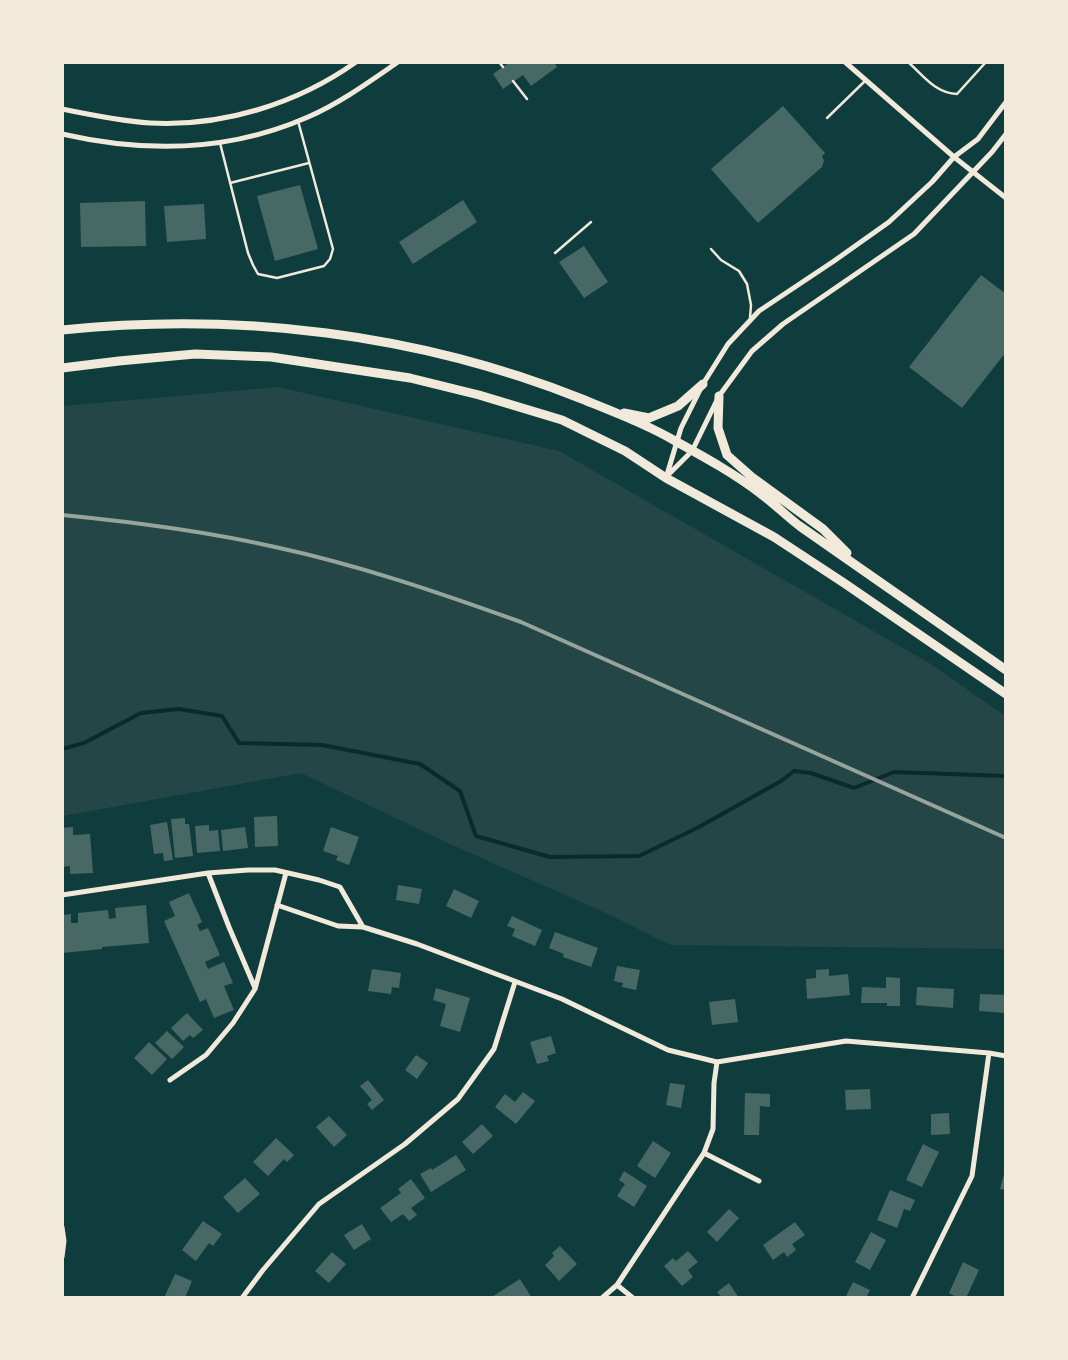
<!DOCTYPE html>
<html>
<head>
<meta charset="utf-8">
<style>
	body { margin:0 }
	#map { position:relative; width:1068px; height:1360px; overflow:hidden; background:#0f3d3e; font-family:"Space Grotesk",sans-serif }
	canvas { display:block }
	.frame { position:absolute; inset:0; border:64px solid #f1e9da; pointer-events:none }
</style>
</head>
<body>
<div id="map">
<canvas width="1068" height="1360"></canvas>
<div class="frame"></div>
</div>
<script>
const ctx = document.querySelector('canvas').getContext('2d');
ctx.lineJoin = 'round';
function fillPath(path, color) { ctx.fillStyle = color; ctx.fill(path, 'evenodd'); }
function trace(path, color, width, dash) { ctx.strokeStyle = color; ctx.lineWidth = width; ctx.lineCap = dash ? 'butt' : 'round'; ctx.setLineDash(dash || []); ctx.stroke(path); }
const green = new Path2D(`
	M278 387 559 451 931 664 1005 716V949L671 945 606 913 450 844 301 773 63 816V406Z`);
const stream = new Path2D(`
	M62 749 84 743 141 713 179 709 222 716 239 743 322 745 420 764 460 791 476 836 550 857 639 856 699 827 781 781 794 771 811 773 854 788 894 772 1006 776`);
const building = new Path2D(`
	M510 62H554L557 67 531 86 523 75 503 89 493 74Z
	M783 106 825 153 822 156 824 161 822 167 758 223 711 169Z
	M300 185 318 249 275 261 257 196Z
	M463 200 477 222 413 264 399 242Z
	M145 201 146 246 81 247 80 203Z
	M204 204 206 239 167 242 164 206Z
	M584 246 608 282 584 298 559 262Z
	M981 275 1006 294V352L962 408 909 367Z
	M277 816 278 846 255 847 254 817Z
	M185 818V824H189L193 856 175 858 171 819Z
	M167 822 173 860 164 861 163 853 154 854 150 825Z
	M209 825V831L218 830 220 851 197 853 195 826Z
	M73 827V835L90 834 93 873 70 874V866L62 867V828Z
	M245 827 248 848 223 851 221 830Z
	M331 827 359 837 349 865 336 860 338 856 323 851Z
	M398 885 422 889 419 904 396 900Z
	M454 889 479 901 471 918 446 906Z
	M189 893 202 922 197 925 200 931 208 928 220 955 205 962 208 969 224 962 233 983 224 986 234 1010 214 1018 206 999 200 1002 164 921 175 916 169 902Z
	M146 905 149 943 102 947V949L62 953V915L71 914V923H78V913L108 910 109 919 116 918 115 908Z
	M512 916 542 930 535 946 512 936 515 929 507 926Z
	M555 932 598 948 591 967 563 957 564 954 549 948Z
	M617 966 640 970 636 990 622 987 623 983 614 981Z
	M372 969 401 973 399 988 392 987 391 994 368 991Z
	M829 969V976L848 974 850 995 807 999 806 979 816 978V970Z
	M886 977 900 978V1006H887V1003H861L862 987 886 988Z
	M917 987 954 989 953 1008 916 1005Z
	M436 988 470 998 460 1032 440 1026 446 1004 433 1000Z
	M980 994 1006 995V1013L979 1011Z
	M735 999 738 1022 712 1025 709 1002Z
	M187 1013 203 1030 193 1038 190 1035 183 1041 171 1028Z
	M167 1031 184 1047 172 1059 155 1043Z
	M551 1036 556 1053 547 1056 549 1061 537 1064 530 1042Z
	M149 1042 167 1059 152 1075 134 1058Z
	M416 1055 428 1063 417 1079 405 1070Z
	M368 1080 384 1100 372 1110 367 1104 372 1100 360 1086Z
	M670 1083 685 1085 681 1108 666 1105Z
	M870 1089 871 1109 846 1110 845 1090Z
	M523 1092 535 1101 516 1124 495 1107 505 1094 515 1102Z
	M745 1093 770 1094V1107L760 1106 759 1135H744Z
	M949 1113 950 1134 931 1135V1114Z
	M329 1116 347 1135 334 1147 316 1127Z
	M482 1124 493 1136 473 1154 462 1142Z
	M276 1138 294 1155 287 1162 284 1159 268 1176 253 1162Z
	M653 1141 671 1153 655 1178 637 1166Z
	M923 1144 939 1152 922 1187 906 1180Z
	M456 1155 466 1170 431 1192 420 1174 431 1168 432 1170Z
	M1005 1170H1006V1190L1000 1189Z
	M624 1171 647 1186 634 1207 617 1196 625 1184 619 1180Z
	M245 1178 260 1194 238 1213 223 1197Z
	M411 1179 425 1198 411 1208 417 1215 409 1221 403 1214 391 1222 380 1208 401 1193 398 1189Z
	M890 1190 915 1200 910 1211 904 1209 897 1228 877 1220Z
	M729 1209 739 1218 717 1242 707 1232Z
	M203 1221 222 1234 213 1246 209 1243 196 1261 182 1250Z
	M795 1222 805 1235 792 1244 796 1250 787 1257 784 1252 773 1260 763 1245Z
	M362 1224 371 1239 354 1250 344 1235Z
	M871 1232 886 1240 870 1270 855 1262Z
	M560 1246 577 1264 559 1281 545 1265 554 1256 552 1253Z
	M688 1251 698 1262 688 1270 693 1277 682 1286 664 1266 673 1258 676 1261Z
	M332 1252 346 1264 329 1283 315 1271Z
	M963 1262 979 1270 966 1298H958L949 1293Z
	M175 1274 192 1281 185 1298H164Z
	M520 1279 532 1298H490Z
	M853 1282 870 1290 866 1298H845Z
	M729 1283 739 1298H722L717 1292Z`);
const service = new Path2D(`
	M499 62 503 67
	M908 62C924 76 935 93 957 94L986 62
	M513 81 527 99
	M827 118 865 81
	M220 143 248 253 253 265 258 274 277 278 324 266 330 259 333 249 298 121
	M230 183 309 163
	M711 249 721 260 739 271 747 284 751 305 750 318
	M555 253 591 222`);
const minor = new Path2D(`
	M845 62 954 157 1006 198
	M62 109C91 115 120 121 150 123 222 127 297 104 356 62
	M62 134C145 153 229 152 308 117 340 103 369 82 398 62
	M666 477 692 451 719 396 752 351 783 324 914 234 992 152 1006 134
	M666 478 681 428 703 384 728 344 759 311 834 261 889 222 932 182 954 157 978 139 1006 102
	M208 873 229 927 255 988
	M62 895 208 873 248 870H275L319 880 340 887 363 927
	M277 905 338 926 363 927 417 944 562 999 668 1050 717 1062 846 1041 989 1053 1006 1056
	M170 1080 206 1055 233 1023 255 989 286 873
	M704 1153 759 1181
	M62 1227 64 1241 62 1257
	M617 1285 633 1298
	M242 1298 263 1270 319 1204 405 1144 458 1099 494 1049 515 982
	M602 1298 617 1285 704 1153 713 1129 714 1083 717 1062
	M912 1298 972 1176 989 1053`);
const primary = new Path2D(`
	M62 330C239 312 417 333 582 399 614 412 648 425 677 442 706 458 735 474 761 494 775 504 787 517 801 527 869 575 938 622 1006 670
	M62 368 119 361 195 354 271 357 410 378 479 395 562 420 625 451 666 478 774 537 844 583 1006 694
	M719 396 718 428 727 455 753 478 823 529 847 553
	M624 413 649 418 678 406 703 384`);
const rail = new Path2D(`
	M62 515C134 522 205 531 275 547 359 565 440 593 521 622L1006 838`);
fillPath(green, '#244646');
trace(stream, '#0a2a2b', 4);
fillPath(building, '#486865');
trace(service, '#f1e9da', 2.5);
trace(minor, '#f1e9da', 5);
trace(primary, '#f1e9da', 9);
trace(rail, '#97a49c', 4);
</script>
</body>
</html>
